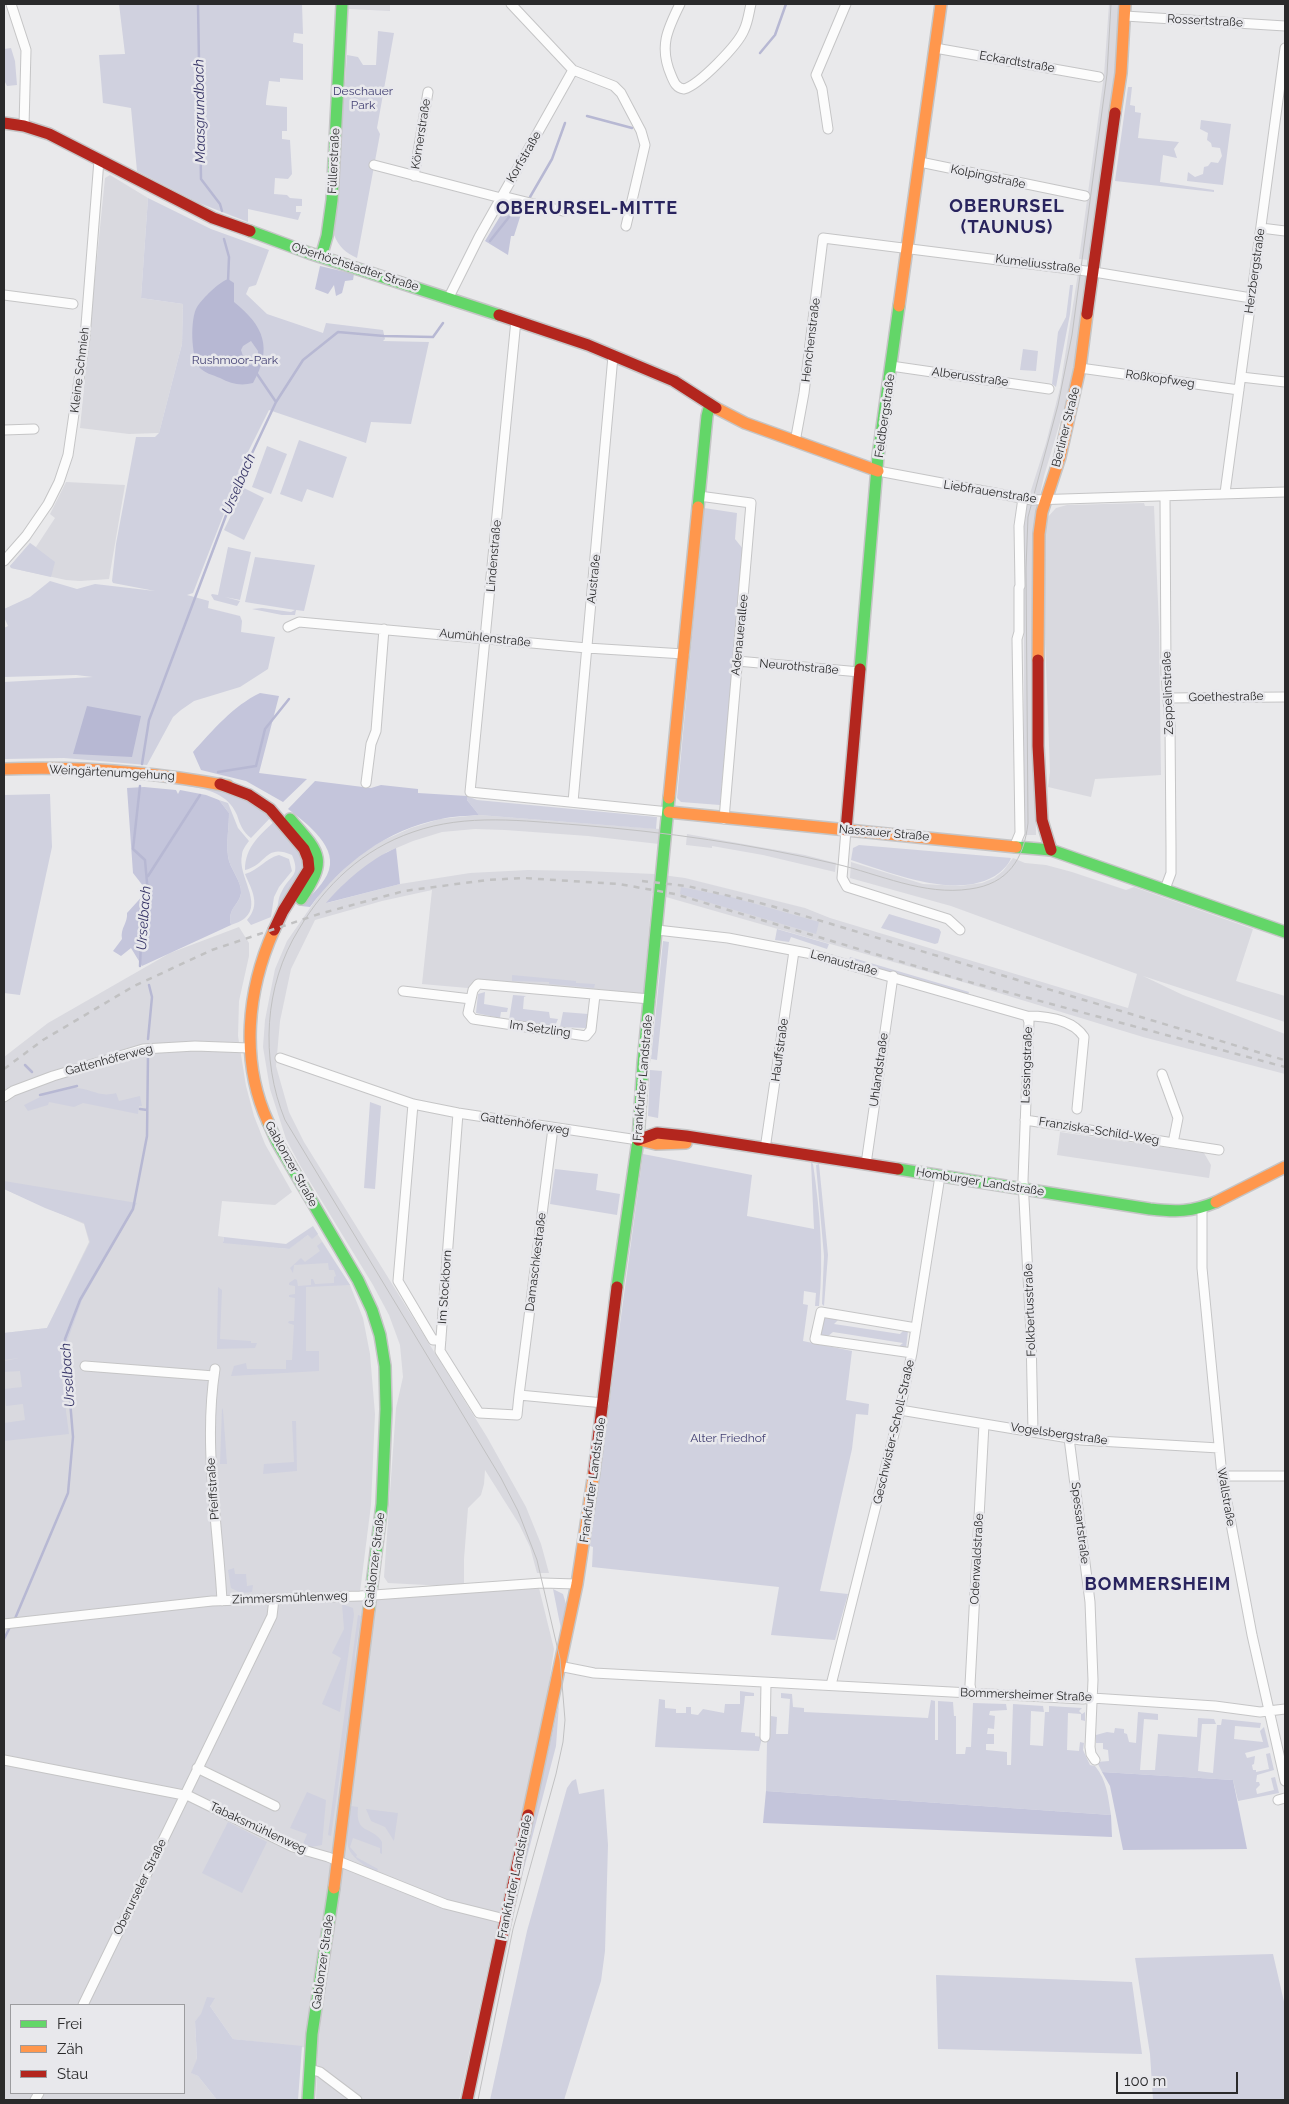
<!DOCTYPE html>
<html>
<head>
<meta charset="utf-8">
<style>
	body { margin:0 }
	#map { position:relative; width:1289px; height:2104px; overflow:hidden; background:#e9e9eb; font-family:Raleway,sans-serif }
	canvas { display:block }
	.frame { position:absolute; inset:0; border:5px solid #2a2a2b; pointer-events:none }
	.legend { position:absolute; left:10px; top:2004px; width:175px; height:90px; box-sizing:border-box; background:#e8e8ec; border:1px solid #9c9c9f; margin:0; padding:6px 9px; list-style:none; font-size:15px; color:#2a2a2b }
	.legend li { display:flex; align-items:center; gap:10px; height:25px }
	.legend b { width:25px; border:1px solid #9c9c9f }
	.scale { position:absolute; left:1116px; top:2072px; width:122px; height:22px; box-sizing:border-box; border:2px solid #2a2a2b; border-top:0; padding-left:6px; font-size:15px; line-height:18px; white-space:nowrap; color:#2a2a2b; -webkit-text-stroke:4px #e8e8ec; paint-order:stroke }
</style>
</head>
<body>
<div id="map">
<canvas width="1289" height="2104"></canvas>
<div class="frame"></div>
<ul class="legend">
<li><b style="height:6px;background:#63d668"></b>Frei</li>
<li><b style="height:6px;background:#ff974d"></b>Zäh</li>
<li><b style="height:6px;background:#b3261e"></b>Stau</li>
</ul>
<div class="scale">100 m</div>
</div>
<script>
const ctx = document.querySelector('canvas').getContext('2d');
ctx.lineJoin = 'round';
function fillPath(path, color) { ctx.fillStyle = color; ctx.fill(path, 'evenodd'); }
function trace(path, color, width, dash) { ctx.strokeStyle = color; ctx.lineWidth = width; ctx.lineCap = dash ? 'butt' : 'round'; ctx.setLineDash(dash || []); ctx.stroke(path); }
function write(font, color, halo, rows, align = 'center') {
  ctx.font = font + ' Raleway,sans-serif'; ctx.lineWidth = 5; ctx.setLineDash([]); ctx.textBaseline = 'middle'; ctx.strokeStyle = halo; ctx.fillStyle = color; for (const [text, x, y, turn = 0] of rows) {
    ctx.save(); ctx.translate(x, y); ctx.rotate((+turn || 0) * Math.PI / 180); ctx.textAlign = isNaN(turn) ? turn : align; if (halo) ctx.strokeText(text, 0, 0); ctx.fillText(text, 0, 0); ctx.restore();
  }
}
const built = new Path2D(`
	M349 4H390V11L349 9Z
	M1109 4H1119L1118 33 1114 75 1089 260 1079 259 1104 75Z
	M110 175 148 198 141 298 183 304 182 344 159 433 129 434 80 428 105 178Z
	M1078 273 1087 276 1086 286 1073 370 1061 419 1044 476 1036 512 1033 567 1036 835H1024V519L1026 506 1046 443 1060 388Z
	M66 482 125 485 109 579 80 581 66 580 11 568 10 566 30 543 36 547 55 518 50 514Z
	M1144 503 1145 506H1154L1159 627 1161 775 1095 779 1091 797 1048 787 1050 772 1045 638 1043 633 1046 519 1056 508 1067 505Z
	M479 815 661 829 659 844 588 836 505 830 475 829 442 832 413 841 387 852 348 881 327 903 400 884 470 873 528 870 584 871 655 874 685 878 805 908 830 918 1128 1008 1137 974 951 906 850 878 851 862 923 884 960 886 982 883 994 878 1003 871 1013 858 1025 863 1046 865 1072 872 1126 890 1134 887 1253 929 1236 981 1285 996V1022L1143 976 1183 995 1285 1034V1074L1143 1037 953 979 652 893 643 1000 478 985 468 988 422 984 432 890 382 901 315 920 291 969 280 1021 276 1066 289 1112 304 1142 487 1437 526 1507 541 1544 549 1573H537L530 1547 519 1524 485 1470 484 1484 481 1495 468 1508 464 1559V1587L388 1583 384 1577 396 1408 403 1377 400 1345 389 1315 373 1285 301 1167 286 1139 270 1089 263 1047 265 1020 275 969 287 941 324 888 360 854 382 841 411 828 440 819Z
	M687 834 805 855 836 863 835 872 763 855 712 846V848L686 845Z
	M239 927 249 943V956L239 1001 238 1036 246 1086 254 1116 265 1144 292 1192 275 1205 222 1201 218 1236 224 1237 223 1242 288 1249 315 1230 350 1285 363 1318 370 1354 375 1414 371 1505 359 1600 539 1588 554 1649 547 1698 459 2100H316L318 2049 233 2039 210 2006 195 2021 197 2060 192 2073 198 2076 217 2100H4V1333L47 1328 89 1242 84 1224 4 1189V1057L48 1023 170 953ZM11 2005H184V2093H11Z
	M1060 1132 1204 1153 1211 1165 1209 1178 1057 1155Z`);
const green = new Path2D(`
	M119 4H302L303 34 294 33 293 42 303 44V80L280 78V82L269 81 266 102V105L287 107V131H282V139L290 140 292 174 288 179 275 178 274 194 287 195 290 198 302 199V206H296V212H301L298 220 248 209V222L199 203 137 171 131 108 103 103 99 55 125 54Z
	M378 31 394 33 377 128 380 134 357 258C346 253 339 247 334 235L347 55 358 57 363 65H376Z
	M11 48 15 61 17 85 7 86 4 80V49Z
	M1128 87H1132L1130 105 1135 106V112L1141 113 1138 138 1179 142 1174 149 1177 158 1163 155 1160 182 1214 190V192L1115 181Z
	M1201 120 1231 124 1223 185 1187 181 1188 172 1195 177 1203 174 1204 167 1208 166 1211 162 1218 163 1222 156 1220 148 1212 147 1211 143 1207 140 1208 133 1200 129Z
	M148 198 211 229 269 250 256 285 249 287 246 294 267 314 323 333 326 323 383 330 385 339 383 341 429 342 411 424 371 422 366 443 269 410 248 452 193 593 187 595 209 601 208 608 240 616 242 621 241 632 275 637 268 669 240 687 194 701 181 710 173 717 147 765 64 758 4 759V682L93 677 76 675 4 677V628L8 626 4 617V609L30 597 50 581 77 589 95 584 155 591 113 583 112 581 116 544 136 437H155L159 433 182 344 183 304 141 298Z
	M1070 285H1073L1070 314 1056 387 1052 384 1058 332 1066 317Z
	M1023 349 1038 351 1036 371 1020 370Z
	M299 440 347 457 333 498 307 489 302 502 280 494Z
	M267 446 287 454 271 494 252 487Z
	M244 488 264 498 244 540 224 530Z
	M704 508 737 513 735 539 743 549 720 805 681 802 677 798Z
	M30 543 55 562 51 577 11 568 10 566Z
	M228 547 251 552 240 600 225 597 240 601 237 606 214 600 211 595 212 594 218 595Z
	M255 557 315 565 304 611 296 610 295 615H282L252 609 262 608 291 612 295 610 245 602Z
	M188 780 232 791 273 815 251 838C243 832 240 825 237 815 228 794 208 789 187 786Z
	M50 794 52 847 20 995 4 993V795Z
	M467 796 477 800 657 817 656 829 479 815 467 800Z
	M219 800 228 803 238 828 249 841C246 845 242 850 242 855 237 875 263 903 245 918 242 921 236 923 231 925 227 908 239 906 241 893 242 881 229 868 228 856 226 843 229 827 229 813Z
	M277 819C286 832 311 860 303 877 297 889 285 901 277 911 278 904 278 898 282 891 290 875 301 876 292 855 265 843 267 865 245 870 245 846 261 834 277 819Z
	M859 845 1011 858C1009 864 1004 869 999 873 960 902 892 873 851 860L853 848Z
	M279 855 289 859 292 871 279 887 274 897 271 917 251 925 247 920C261 904 252 891 245 874 259 870 266 858 279 855Z
	M681 887 731 897 819 922 816 934 680 894Z
	M889 914 939 929 941 932 938 943 935 944 881 928Z
	M777 929 829 944 827 949 791 937 789 942 775 940Z
	M663 941 669 942 657 1060 651 1059Z
	M850 957 969 992 968 995 849 961Z
	M512 975 576 981V983L595 984 594 988 549 984V982L512 981Z
	M485 992 484 1004 508 1008 507 1012H501L500 1018 476 1013 478 994Z
	M513 995 526 996 524 997 523 1009 549 1012 550 1018 558 1019 555 1026 509 1020Z
	M563 1012 588 1014 586 1028 560 1027Z
	M650 1070 662 1071 658 1118 648 1116Z
	M74 1088C92 1088 98 1098 116 1093L119 1101 140 1096 142 1106H139L138 1114 83 1103 74 1107 49 1102 48 1105 28 1111 24 1105 44 1095Z
	M370 1102 381 1106 375 1189 364 1188Z
	M643 1154 752 1175 747 1216 814 1229 811 1162 813 1164C820 1210 824 1259 819 1306H815L816 1293 804 1291 803 1304 808 1305 803 1341 852 1351 846 1400 869 1404 868 1415 856 1414 852 1449 820 1591 848 1594 835 1640 771 1635 779 1587 592 1567 593 1547 590 1546Z
	M819 1164 828 1255 824 1306 822 1304 824 1256 816 1165Z
	M555 1169 598 1174 596 1190 620 1194 617 1215 550 1204Z
	M4 1181 137 1203 82 1300 68 1339 70 1371 61 1373 69 1434 4 1441V1423L25 1420 23 1404 6 1406 4 1389 22 1387 20 1371 4 1372V1361L19 1358 4 1360V1333L47 1328 90 1242 84 1223 45 1208 4 1189Z
	M313 1226 318 1234 312 1239 308 1235 289 1249 223 1243 224 1237 286 1244Z
	M322 1242 350 1285 306 1287V1351H319V1371L231 1376 234 1366 246 1363 247 1369H286V1360H292L294 1325 288 1323 289 1321H294L295 1298 289 1297V1295L295 1294V1286L289 1285V1283L295 1279 297 1280 298 1286 311 1285V1279H313L315 1284 334 1283V1277L336 1276 334 1270H329L328 1263 294 1265 293 1273 290 1268 301 1258 305 1262 320 1251 317 1246Z
	M218 1287 222 1290 220 1339 251 1341V1343H257L255 1348 217 1349Z
	M824 1317 839 1319 834 1324 900 1334 904 1330 908 1331 906 1348 898 1347 903 1343 833 1332 827 1337H822L819 1332Z
	M222 1408 223 1410 227 1464H220Z
	M292 1421H296L297 1471 263 1474 264 1464 294 1462Z
	M234 1568 235 1574H246L247 1586 253 1585 252 1592 241 1593 231 1588 228 1570Z
	M553 1589 563 1594 566 1604 561 1629Z
	M342 1604 353 1608 354 1615 340 1712 322 1704 341 1658 332 1653 344 1629Z
	M358 1615 361 1616 355 1654V1670L331 1836 328 1835Z
	M740 1691 754 1693V1696H745L741 1732 755 1733V1736L762 1737 759 1751 655 1747 659 1699 665 1700V1708L676 1709V1713H686V1707H691V1714L698 1715 703 1709 724 1713 725 1704H740Z
	M781 1693 792 1694 793 1707 804 1708V1712L928 1718 931 1700 935 1701V1740H938V1701L953 1702 954 1716H956V1754H965L966 1747H971L973 1703 1006 1704 1007 1710 990 1711 989 1715 995 1716 994 1729 988 1728 987 1734H994V1744H986V1750L1007 1752V1765H1011L1013 1704 1043 1706 1044 1712 1031 1711 1030 1745 1043 1746 1045 1712H1049V1706L1082 1708 1079 1711 1082 1714 1085 1712V1721L1081 1720V1714L1068 1713 1067 1750 1079 1751 1080 1742 1084 1743 1083 1750 1090 1765 1095 1766C1107 1780 1108 1797 1111 1815L766 1791 767 1743 771 1716 777 1717 776 1734H788L790 1699 781 1698Z
	M559 1704 556 1746 515 1903 514 1902Z
	M1138 1712 1158 1714V1720L1144 1719 1140 1770H1155L1158 1734 1197 1737 1198 1718 1214 1719 1216 1724H1202L1198 1771 1213 1773 1217 1725H1221L1222 1719 1261 1723 1260 1728 1235 1726 1234 1739 1263 1742 1260 1731 1264 1727 1269 1747 1245 1753 1247 1758 1255 1756 1254 1764 1252 1765 1253 1770H1256V1772L1269 1769 1266 1754 1270 1753 1274 1770 1257 1775 1256 1782H1259L1260 1785 1256 1789 1257 1794 1274 1790 1271 1778 1275 1777 1279 1793 1238 1801 1233 1780 1102 1772 1097 1762 1109 1761 1108 1750 1103 1749V1743H1096V1735L1107 1732 1114 1733 1115 1728 1124 1729V1733L1127 1734 1129 1742 1136 1743Z
	M576 1779 579 1794 604 1789 608 1845 605 1951 601 1981 564 2100H490L527 1931 567 1788 572 1781Z
	M307 1792 326 1800 322 1845 311 1847 303 1844 307 1834 290 1828Z
	M351 1806 358 1807C355 1836 372 1825 382 1842V1854L380 1853V1848L353 1838 350 1847 357 1855 356 1857 378 1869 376 1873C339 1849 347 1848 351 1806Z
	M366 1809 398 1813 394 1841 385 1827 371 1821Z
	M228 1822 267 1842 242 1893 202 1873Z
	M1273 1954 1285 2006V2100H1153L1150 2054 1135 1958Z
	M936 1975 1132 1982 1142 2054 938 2049Z
	M207 1997 215 1998 210 2006 233 2039 302 2046 298 2100H217L198 2076 191 2073 197 2059 195 2021 201 2014Z`);
const forest = new Path2D(`
	M511 204H522L519 213 521 214 514 236H511L508 255 485 241 504 210Z
	M320 266 354 274 353 280 345 281 342 293 336 296 334 285 328 294 315 289Z
	M260 693 279 696 259 773 307 779 283 802 246 781 201 770 193 752C213 730 233 706 260 693Z
	M315 781 371 788 381 785 418 789V793L467 796V800L479 815C467 816 453 816 441 819 387 829 342 864 310 907L301 906C310 896 321 887 327 875 341 848 306 823 288 809Z
	M144 787 176 790 178 794 180 790 206 795 219 800 229 813C229 827 226 843 228 856 229 868 242 881 241 893 239 906 227 908 231 925L142 966 131 948 121 956 113 951 122 939C120 928 128 923 127 913L147 891 133 873 127 788Z
	M396 848 400 884 326 903C344 882 370 859 396 848Z
	M1102 1772 1233 1780 1247 1849 1123 1850 1110 1786Z
	M766 1791 1111 1815 1112 1837 763 1823Z`);
const water = new Path2D(`
	M228 279 234 283V302C264 326 273 348 253 383 241 386 231 384 220 378 213 375 204 373 199 367 191 356 190 319 197 307 203 298 219 282 228 279ZM251 341 258 351V362L250 365 245 362 241 350 243 346Z
	M87 706 141 716 132 757 73 754Z`);
const stream = new Path2D(`
	M198 4 201 179 220 204 222 211
	M760 53 775 35 786 4
	M587 116 632 128
	M530 197 552 159 565 123
	M224 239 229 257 228 282
	M490 241 509 217
	M257 374 276 402
	M142 764 149 720 239 481 276 402 303 360 338 332 384 336 433 337 443 323
	M218 772 256 766 265 729 289 699
	M140 786 133 849 145 860 148 894 141 942 140 966
	M148 876 200 795
	M148 1039 152 997 149 985
	M25 1065 32 1072
	M40 1095 77 1086
	M140 1109 147 1110
	M14 1621 68 1493 73 1437 65 1339 80 1300 133 1209 147 1136 148 1055
	M4 1639 11 1625`);
const street = new Path2D(`
	M11 4 26 50 24 126
	M511 4 573 70 614 86 621 93 641 131 645 145 626 226
	M680 4C667 30 659 47 671 75 674 82 676 88 684 89 699 85 738 45 744 30 748 22 749 12 751 4
	M1125 16 1285 26
	M935 48 1099 77
	M828 129 822 89 816 75 846 4
	M920 162 1085 196
	M374 165 501 198 506 197 563 211
	M414 176 428 92
	M1261 228 1285 231
	M4 295 73 304
	M449 297 479 237 573 70
	M516 320 470 792 669 812
	M891 366 1049 389
	M1080 368 1239 390
	M1241 377 1285 382
	M4 430 34 429
	M795 442 804 393 823 238 1094 272 1251 298
	M878 471 1032 500 1285 492
	M1225 493 1285 48
	M699 496 751 503 724 819
	M4 561 26 536 48 504 59 482 68 455 85 338 99 160
	M288 627 299 622 587 648 684 654
	M737 661 860 672
	M1168 698 1285 697
	M366 783 371 744 376 731 384 629
	M573 802 613 356
	M846 830 842 878 847 887 948 919 960 930
	M1015 845 1020 833 1017 639 1019 632V588L1020 586 1019 526 1023 498
	M1165 889 1171 873V848L1170 725 1166 673 1165 496
	M657 930 728 938 807 953 1027 1016C1047 1016 1073 1020 1084 1037L1077 1109
	M403 991 471 999
	M595 995 591 1030 586 1036 473 1019 468 1013 473 990 478 984 650 999
	M1027 1016 1029 1022 1023 1180 1031 1334 1033 1431
	M280 1058 413 1104 458 1113 638 1140
	M1162 1074 1178 1118 1173 1143
	M4 1097 13 1091 53 1076 143 1049 195 1046 249 1048
	M413 1104 398 1281 433 1340H441
	M458 1113 440 1351 479 1413 517 1415 519 1395 604 1403
	M1025 1120 1219 1150
	M765 1149 794 951
	M866 1164 893 976
	M1202 1208V1268L1222 1476 1252 1635 1285 1781
	M912 1353 815 1339 821 1312 916 1328
	M85 1366 214 1376
	M215 1369C203 1446 218 1524 222 1601
	M519 1395 553 1128
	M900 1410 1081 1440 1219 1448
	M1069 1438 1090 1602 1093 1680 1090 1747 1091 1754 1095 1760
	M1222 1476H1285
	M4 1624 212 1601 360 1596 542 1583 577 1584
	M559 1666 594 1673 1083 1699 1092 1698 1215 1706 1260 1712 1285 1709
	M831 1685 900 1410 912 1353 940 1176
	M972 1694 970 1685 984 1424
	M765 1737 766 1683
	M4 1760 189 1796 293 1847 328 1857 445 1904 505 1919
	M197 1768 275 1806
	M1278 1800 1285 1798
	M83 2005 272 1616 274 1599
	M310 2069 320 2072 357 2100
	M35 2100 39 2093`);
const fast = new Path2D(`
	M250 231 309 253 499 315
	M321 257 327 236 332 200 342 4
	M698 507 707 416 710 404
	M860 669 878 456 899 306
	M290 819C320 853 328 859 301 899
	M1016 847 1051 850 1285 932
	M268 1122 277 1142 358 1280 372 1310 380 1335 385 1366 386 1409 382 1504 369 1609
	M898 1169 1150 1209C1176 1212 1192 1212 1216 1202
	M617 1287 638 1140 643 1063 669 798
	M308 2100 312 2034 334 1888`);
const slow = new Path2D(`
	M1115 113 1121 73 1125 4
	M899 306 941 4
	M716 408 745 423 878 471
	M1038 660 1039 534 1042 512 1060 457 1080 368 1087 314
	M4 769C80 766 154 772 228 786
	M669 798 698 507
	M669 812 1016 847
	M268 1122C240 1061 247 990 274 930
	M639 1140 656 1144 686 1143
	M1216 1202 1285 1167
	M528 1815 577 1584 594 1472
	M334 1888 369 1609`);
const jam = new Path2D(`
	M4 123 24 126 49 134 213 218 250 231
	M1087 314 1115 113
	M499 315 588 345 674 381 716 408
	M1038 660V746L1042 820 1051 850
	M220 784 249 795 270 809 304 849 308 859 309 869 283 911 274 930
	M846 830 860 669
	M638 1140 657 1133 686 1136 898 1169
	M594 1472 617 1287
	M467 2100 528 1815`);
const tram = new Path2D(`
	M478 2100 513 1929 556 1774 563 1742 565 1720 560 1659 537 1560 518 1511 501 1478 285 1120C260 1059 264 985 299 929 325 885 363 849 413 832 467 813 523 821 579 825 666 832 751 844 836 864 879 874 924 896 970 889 1008 884 1024 859 1028 823L1026 568 1028 517 1058 405 1072 335 1107 74 1111 4`);
const rail = new Path2D(`
	M642 881 687 886 768 905 1284 1060
	M4 1069 43 1040 134 986 212 950 319 914 404 891 487 880 524 878 619 884 675 894 962 980 1285 1067`);
const streetNames = [
	["Rossertstraße",1205,21,3],
	["Eckardtstraße",1017,62,10],
	["Körnerstraße",421,134,-81],
	["Korfstraße",524,157,-60],
	["Füllerstraße",334,161,-87],
	["Kolpingstraße",988,177,12],
	["Kumeliusstraße",1038,264,7],
	["Oberhöchstadter Straße",355,267,18],
	["Herzbergstraße",1255,271,-82],
	["Henchenstraße",811,340,-83],
	["Kleine Schmieh",80,370,-83],
	["Alberusstraße",970,377,8],
	["Roßkopfweg",1160,379,8],
	["Feldbergstraße",885,416,-82],
	["Berliner Straße",1066,427,-76],
	["Liebfrauenstraße",990,492,9],
	["Lindenstraße",494,556,-85],
	["Austraße",594,579,-84],
	["Adenauerallee",740,635,-84],
	["Aumühlenstraße",485,638,6],
	["Neurothstraße",799,667,5],
	["Zeppelinstraße",1168,693,-92],
	["Goethestraße",1226,697,-1],
	["Weingärtenumgehung",112,773,3],
	["Nassauer Straße",884,833,5],
	["Lenaustraße",844,963,15],
	["Im Setzling",540,1029,8],
	["Hauffstraße",780,1050,-82],
	["Gattenhöferweg",109,1060,-15],
	["Lessingstraße",1027,1065,-88],
	["Uhlandstraße",879,1070,-82],
	["Frankfurter Landstraße",643,1078,-85],
	["Gattenhöferweg",525,1124,9],
	["Franziska-Schild-Weg",1099,1131,9],
	["Gablonzer Straße",291,1164,61],
	["Homburger Landstraße",980,1182,9],
	["Damaschkestraße",536,1262,-83],
	["Im Stockborn",445,1287,-86],
	["Folkbertusstraße",1030,1310,-92],
	["Geschwister-Scholl-Straße",894,1432,-77],
	["Vogelsbergstraße",1059,1434,8],
	["Frankfurter Landstraße",593,1480,-82],
	["Pfeiffstraße",213,1489,-94],
	["Wallstraße",1226,1497,80],
	["Spessartstraße",1080,1523,83],
	["Odenwaldstraße",977,1559,-87],
	["Gablonzer Straße",375,1560,-83],
	["Zimmersmühlenweg",290,1598,-2],
	["Bommersheimer Straße",1026,1695,2],
	["Tabaksmühlenweg",258,1828,25],
	["Frankfurter Landstraße",515,1877,-78],
	["Oberurseler Straße",140,1887,-64],
	["Gablonzer Straße",323,1962,-82]
];
const parkNames = [
	["Deschauer",363,91],
	["Park",363,105],
	["Rushmoor-Park",235,360],
	["Alter Friedhof",728,1438]
];
const waterNames = [
	["Maasgrundbach",200,111,-91],
	["Urselbach",239,484,-67],
	["Urselbach",144,918,-86],
	["Urselbach",68,1375,-94]
];
const districtNames = [
	["OBERURSEL",1007,207],
	["(TAUNUS)",1007,228],
	["OBERURSEL-MITTE",587,209],
	["BOMMERSHEIM",1158,1585]
];
fillPath(built, '#d9d9df');
fillPath(green, '#d0d1df');
fillPath(forest, '#c4c5db');
fillPath(water, '#b7b8d3');
trace(stream, '#b7b8d3', 2.5);
trace(street, '#c5c5c6', 11);
trace(fast, '#c5c5c6', 14);
trace(slow, '#c5c5c6', 14);
trace(jam, '#c5c5c6', 14);
trace(street, '#fcfcfc', 9);
trace(fast, '#63d668', 11);
trace(slow, '#ff974d', 11);
trace(jam, '#b3261e', 11);
trace(tram, '#c1c1c2', 1);
trace(rail, '#c1c1c2', 2.5, [6, 6]);
write('12px', '#2a2a2b', '#e8e8ec', streetNames);
write('12px', '#413f72', '#e8e8ec', parkNames);
write('italic 14px', '#373567', '#e8e8ec', waterNames);
ctx.letterSpacing = '1px';
write('bold 18px', '#29245e', '#e8e8ec', districtNames);
ctx.letterSpacing = '0px';
</script>
</body>
</html>
